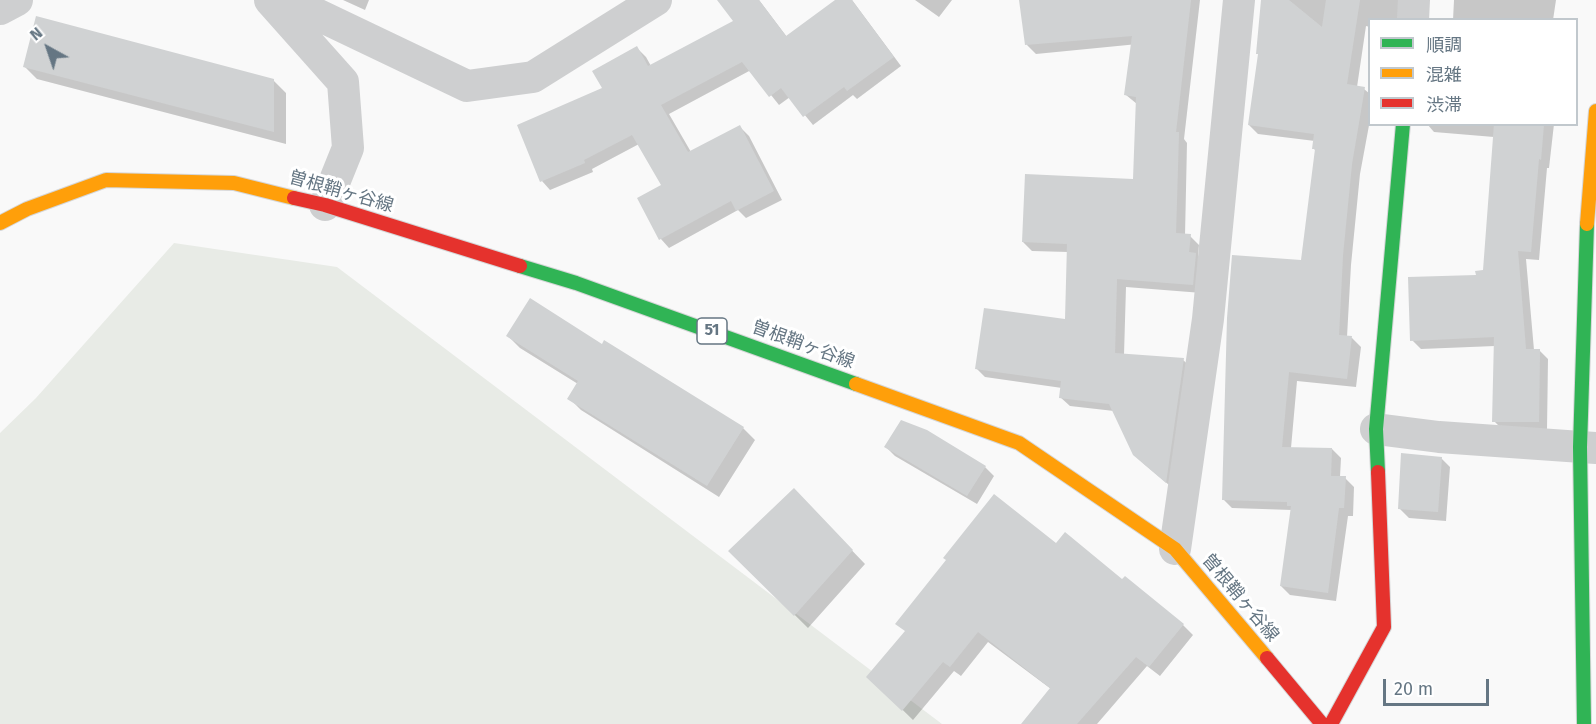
<!DOCTYPE html>
<html>
<head>
<meta charset="utf-8">
<style>
	body { margin:0 }
	#map { position:relative; width:1596px; height:724px; overflow:hidden; background:#f9f9f9; font-family:"Fira Sans","Noto Sans JP",sans-serif }
	canvas { display:block }
	.legend { position:absolute; left:1368px; top:18px; width:210px; height:108px; box-sizing:border-box; background:#fff; border:2px solid #c1c8cd; margin:0; padding:8px 10px; list-style:none; font-size:18px; color:#657683 }
	.legend li { display:flex; align-items:center; gap:12px; height:30px }
	.legend b { width:30px; border:2px solid #c1c8cd }
	.north { position:absolute; left:18px; top:18px; width:60px; height:60px; -webkit-text-stroke:4px #fff; paint-order:stroke; rotate:320deg; font-size:16px; font-weight:700; line-height:24px; text-align:center; color:#657683 }
	.north::after { content:''; display:block; margin:auto; width:21px; height:27px; background:#657683; clip-path:polygon(50% 0,100% 100%,50% 72%,0 100%) }
	.scale { position:absolute; left:1383px; top:679px; width:106px; height:27px; box-sizing:border-box; border:3px solid #657683; border-top:0; padding-left:8px; font-size:18px; line-height:21px; white-space:nowrap; color:#657683; -webkit-text-stroke:4px #fff; paint-order:stroke }
</style>
</head>
<body>
<div id="map">
<canvas width="1596" height="724"></canvas>
<ul class="legend">
<li><b style="height:8px;background:#30b455"></b>順調</li>
<li><b style="height:8px;background:#ff9f0a"></b>混雑</li>
<li><b style="height:8px;background:#e5322d"></b>渋滞</li>
</ul>
<div class="north">N</div>
<div class="scale">20 m</div>
</div>
<script>
const ctx = document.querySelector('canvas').getContext('2d');
ctx.lineJoin = 'round';
function fillPath(path, color) { ctx.fillStyle = color; ctx.fill(path, 'evenodd'); }
function trace(path, color, width, dash) { ctx.strokeStyle = color; ctx.lineWidth = width; ctx.lineCap = dash ? 'butt' : 'round'; ctx.setLineDash(dash || []); ctx.stroke(path); }
function write(font, color, halo, rows, align = 'center') {
  ctx.font = font + ' "Fira Sans","Noto Sans JP",sans-serif'; ctx.lineWidth = 6; ctx.setLineDash([]); ctx.textBaseline = 'middle'; ctx.strokeStyle = halo; ctx.fillStyle = color; for (const [text, x, y, turn = 0] of rows) {
    ctx.save(); ctx.translate(x, y); ctx.rotate((+turn || 0) * Math.PI / 180); ctx.textAlign = isNaN(turn) ? turn : align; if (halo) ctx.strokeText(text, 0, 0); ctx.fillText(text, 0, 0); ctx.restore();
  }
}
const green = new Path2D(`
	M174 243 337 267 942 724H0V433L36 398Z`);
const shadow = new Path2D(`
	M343 0H369L365 10Z
	M732 0H759L787 37 837 0H852L901 66 857 99 853 95 813 125 790 97 779 105 751 70 669 114 691 152 740 127 749 136 782 200 746 218 738 210 669 248 661 239 663 186 639 144 592 169 593 172 550 190 542 181 604 89 637 48 646 57 651 66 735 21Z
	M915 0H952L939 17Z
	M1021 0H1200L1184 139 1187 143 1185 236H1190L1199 245 1198 256 1205 263 1202 293 1126 287 1124 355 1183 360 1193 369 1175 490 1144 464 1114 411 1070 406 1060 397 1062 388 985 377 976 368 1066 321 1068 252 1032 251 1023 242 1135 181 1137 104 1126 95 1138 44 1036 54 1027 45Z
	M1262 0H1407L1404 20H1370V27L1366 26 1357 87 1364 89 1370 94V120L1360 174 1351 265 1347 337 1352 338 1361 347 1356 387 1297 381 1291 448 1332 449 1341 458 1340 477 1345 478 1354 487 1353 516H1348L1336 601 1290 595 1281 586 1292 510 1232 508 1223 499 1303 262 1317 152 1313 148 1315 141 1258 134 1249 125 1259 55Z
	M1454 0H1556L1553 20H1453Z
	M24 66 273 80 286 93V144L37 79Z
	M1427 124H1554L1549 168H1547L1539 260 1526 259 1534 350H1539L1548 359 1547 430H1503L1494 421 1495 346 1421 349 1412 340 1484 271 1494 137 1434 132Z
	M508 336 602 346 743 428 755 440 719 497 581 410 569 398 578 384 520 348Z
	M886 447 985 467 994 476 977 504 895 456Z
	M1441 458 1450 467 1446 521 1409 518 1400 509Z
	M794 490 865 564 808 628 730 551Z
	M1056 545 1122 581 1183 625 1193 635 1160 676 1147 666 1097 724H1029L1051 689 988 642 961 676 954 671 913 720 868 676Z`);
const building = new Path2D(`
	M717 0H759L786 36 835 0H852L894 57 847 91 844 87 803 117 781 88 769 97 742 62 661 105 688 152 740 125 774 191 736 211 731 201 659 240 637 198 661 185 632 135 584 160 585 163 540 182 517 125 602 88 592 71 637 46 648 66 733 21Z
	M1019 0H1191L1176 132H1179L1176 233 1191 234 1189 252 1196 253 1193 285 1117 279 1115 353 1184 358 1166 483 1133 455 1109 404 1059 398 1061 381 975 369 984 308 1065 319 1067 244 1022 242 1025 174 1133 179 1136 97 1124 95 1132 36 1025 45Z
	M1261 0H1289L1322 27 1326 0H1360L1347 84 1365 87 1352 164 1343 255 1339 335 1352 336 1347 379 1289 372 1282 447 1332 448 1331 476H1346L1344 508H1339L1328 593 1280 586 1291 506H1287V502L1222 500 1227 318 1232 255 1301 260 1315 149H1312L1314 134 1248 125 1258 54H1256Z
	M36 16 274 79V132L23 67Z
	M1494 124H1544L1541 160 1539 159 1531 252 1518 251 1526 349H1540L1539 422H1492L1494 337 1410 341 1408 277 1476 275 1475 271 1483 270Z
	M530 298 602 344 604 340 744 427 707 486 567 399 578 381 506 336Z
	M901 420 927 430 986 466 967 496 884 447Z
	M1401 453 1442 457 1438 512 1398 509Z
	M794 488 853 550 794 616 728 551Z
	M994 494 1056 543 1065 532 1122 579 1125 576 1184 624 1149 667 1136 657 1077 724H1021L1050 688 978 632 950 667 943 662 902 711 866 677 905 631 895 624 946 560 943 558Z`);
const street = new Path2D(`
	M270 0 343 82 348 148 325 205
	M287 0 467 86 533 77 656 0
	M0 9 17 0
	M1413 20 1414 0
	M1376 429 1439 437 1596 448
	M1175 549 1208 319 1239 0`);
const fast = new Path2D(`
	M520 266 576 283 856 384
	M1378 472 1376 429 1403 124
	M1584 724 1580 447 1587 224`);
const slow = new Path2D(`
	M0 223 27 209 106 180 234 183 294 198
	M1587 224 1596 111
	M856 384 1019 443 1175 549 1267 658`);
const jam = new Path2D(`
	M294 198 325 205 520 266
	M1267 658 1322 724
	M1331 724 1384 627 1378 472`);
const shields = [
	[712,331,30]
];
const shieldNames = [
	["51",712,331]
];
const streetNames = [
	["曽根鞘ヶ谷線",341,192,16],
	["曽根鞘ヶ谷線",803,345,20],
	["曽根鞘ヶ谷線",1240,598,50]
];
fillPath(green, '#e8ebe6');
fillPath(shadow, '#0003');
fillPath(building, '#d0d2d3');
trace(fast, '#d5d6d7', 16);
trace(slow, '#d5d6d7', 16);
trace(jam, '#d5d6d7', 16);
trace(street, '#cecfd0', 32);
trace(fast, '#30b455', 14);
trace(slow, '#ff9f0a', 14);
trace(jam, '#e5322d', 14);
for (const [x, y, w] of shields) { const box = new Path2D(); box.roundRect(x - w / 2, y - 13, w, 26, 4.5); ctx.fillStyle = '#fff'; ctx.fill(box); trace(box, '#657683', 1.5); }
write('bold 16px', '#657683', null, shieldNames);
write('18px', '#657683', '#fff', streetNames);
</script>
</body>
</html>
